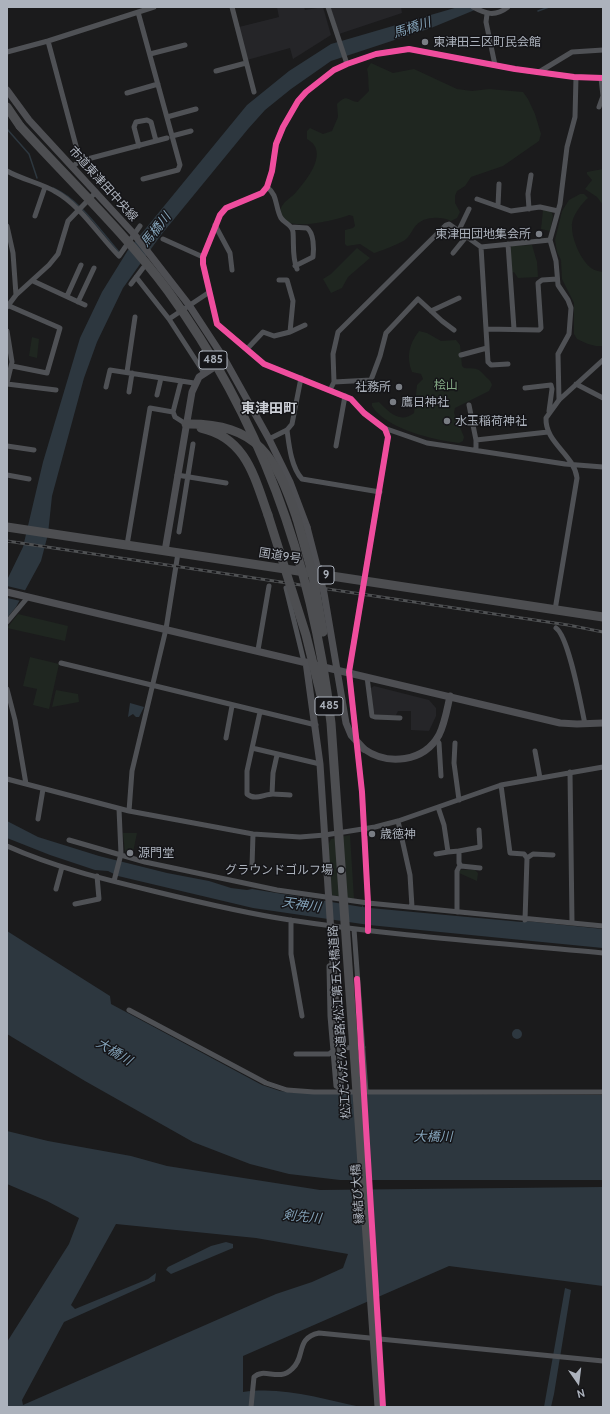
<!DOCTYPE html>
<html>
<head>
<meta charset="utf-8">
<style>
	body { margin:0 }
	#map { position:relative; width:610px; height:1414px; overflow:hidden; background:#1b1b1c; font-family:Cabin,sans-serif }
	canvas { display:block }
	.frame { position:absolute; inset:0; border:8px solid #acb2bc; pointer-events:none }
	.north { position:absolute; left:558px; top:1362px; width:40px; height:40px; -webkit-text-stroke:3px #151518; paint-order:stroke; rotate:166deg; font-size:11px; font-weight:700; line-height:16px; text-align:center; color:#acb2bc }
	.north::after { content:''; display:block; margin:auto; width:14px; height:18px; background:#acb2bc; clip-path:polygon(50% 0,100% 100%,50% 72%,0 100%) }
</style>
</head>
<body>
<div id="map">
<canvas width="610" height="1414"></canvas>
<div class="frame"></div>
<div class="north">N</div>
</div>
<script>
const ctx = document.querySelector('canvas').getContext('2d');
ctx.lineJoin = 'round';
function fillPath(path, color) { ctx.fillStyle = color; ctx.fill(path, 'evenodd'); }
function trace(path, color, width, dash) { ctx.strokeStyle = color; ctx.lineWidth = width; ctx.lineCap = dash ? 'butt' : 'round'; ctx.setLineDash(dash || []); ctx.stroke(path); }
function write(font, color, halo, rows, align = 'center') {
  ctx.font = font + ' Cabin,"Noto Sans JP",sans-serif'; ctx.lineWidth = 3; ctx.setLineDash([]); ctx.textBaseline = 'middle'; ctx.strokeStyle = halo; ctx.fillStyle = color; for (const [text, x, y, turn = 0] of rows) {
    ctx.save(); ctx.translate(x, y); ctx.rotate((+turn || 0) * Math.PI / 180); ctx.textAlign = isNaN(turn) ? turn : align; if (halo) ctx.strokeText(text, 0, 0); ctx.fillText(text, 0, 0); ctx.restore();
  }
}
const built = new Path2D(`
	M277 7H304L305 10 323 7 331 35 293 59 290 48 247 60 239 27 279 17Z
	M330 7H401L402 13 339 34Z
	M374 686 429 700 436 708V716L429 731 411 730V711H398L396 715H376L373 712 371 688Z`);
const green = new Path2D(`
	M371 63 393 73 414 69 457 89 472 91 489 89 523 92 528 99 535 114 541 134 539 141 503 166 471 177 465 186 457 191 455 196V203L460 212 457 218 451 221C440 216 422 216 414 228 411 232 409 237 405 240 403 242 379 252 374 253L360 244 347 246 345 244V230L353 228 355 226 353 216 349 215C336 220 296 230 284 220 282 218 281 214 280 211 282 201 292 198 297 191 309 177 329 151 307 139V131L310 128 323 134 332 131 338 117 337 104C348 93 347 101 358 102L369 91C368 84 369 76 367 69Z
	M603 169V205L597 197 585 189 592 180 587 174V172Z
	M580 194H584L588 198C582 203 571 217 572 227 572 240 581 260 591 268 595 271 599 271 603 272V346H596L588 344 577 339 574 334V303L562 279 561 260 557 252 555 240 562 211 569 200Z
	M543 210 551 211 553 216 550 231 541 229Z
	M532 245 537 262 538 277 518 278 514 272 512 273 510 249 512 246Z
	M357 248 370 258 348 277 342 288 331 293 323 279 331 274Z
	M419 331 427 333 441 341 456 340 460 345 462 366 464 368C478 369 477 367 486 377 489 380 491 381 492 385L489 391 455 408 454 413 464 437 463 441 459 443C434 440 386 429 372 406V403L379 402C389 412 400 424 414 413L417 385 423 379 421 374 412 372C406 357 409 344 419 331Z
	M32 337 39 339 37 358 29 356Z
	M18 614 68 626 65 641 7 628Z
	M30 657 59 664 49 709 33 705 37 689 23 686Z
	M56 690 78 694 79 702 52 707Z
	M123 833H137L132 857 125 852Z
	M350 835 354 899 332 895 328 845 331 839Z
	M460 870H475L478 873 477 881 459 873Z`);
const water = new Path2D(`
	M458 7H482L431 28 331 61 291 89 265 110 248 129 161 235 123 288 97 342 84 378 52 496 48 534 41 561 16 607 7 618V580L23 547 43 462 80 338 102 292 128 250 247 105 289 71 331 44Z
	M130 703 144 707 139 717H136L133 714 128 717Z
	M7 821 38 837 99 856 167 873 209 881 231 888 247 890 252 889 362 907V905L363 907 370 908 522 922 526 921 603 929V948L369 925 253 908 118 876 108 871 95 870 50 855 7 838Z
	M7 931 110 996 111 1004 262 1085 280 1091 298 1093 603 1095V1180H340L289 1174 250 1164 193 1142 85 1081 7 1034Z
	M512 1034a5 5 0 1 1 10 0a5 5 0 1 1-10 0Z
	M7 1131 48 1141 131 1156 167 1166 320 1190 603 1187V1286L449 1266 243 1356V1392C282 1386 323 1399 361 1407H7V1342L69 1244 79 1218 47 1201 7 1184ZM116 1224 256 1238 348 1254 343 1268 312 1282 276 1294 23 1405 22 1400 64 1322 155 1281 156 1273 148 1279 75 1309 71 1305Z
	M226 1242 233 1244V1248L171 1274 166 1270 168 1267 211 1246Z
	M565 1288 571 1290 554 1394 551 1407H544Z`);
const pier = new Path2D(`
	M7 586 28 591 21 601 7 598Z
	M353 1093H366L371 1182H360Z
	M371 1187 379 1299 368 1304 360 1188Z`);
const stream = new Path2D(`
	M538 11 549 7
	M7 129 29 154 37 178
	M53 188C80 200 99 229 119 252`);
const street = new Path2D(`
	M232 7 254 92
	M328 7 347 64
	M473 7C486 14 495 17 508 7
	M138 12 180 165 178 170 143 179
	M487 14 486 22 495 65
	M48 41 80 161 73 166
	M7 52 48 41 154 7
	M150 54 185 45
	M216 71 246 63
	M539 72 572 52 603 50
	M127 93 158 84
	M599 107 603 96 601 78
	M167 117 196 109
	M172 136 191 131
	M139 146 134 127 136 122 147 120 151 122 156 141
	M80 161 167 138
	M7 171C23 180 41 183 56 192 80 205 100 237 119 256L140 226
	M267 187C278 195 275 207 281 218 285 224 292 224 293 232 294 244 292 258 297 269
	M477 199 511 211 540 207 558 211
	M498 206 499 184
	M529 209 528 194 531 175
	M35 216 45 187
	M215 225 230 253 232 270
	M7 226 13 253 16 295
	M291 227 307 228C314 233 314 249 313 257L295 266
	M459 230 469 209
	M163 239 203 257
	M550 240 560 204 567 147 575 117 576 77
	M508 244 514 329
	M481 247 488 362 491 365 508 364
	M453 253 466 237
	M136 277 169 319
	M33 281 85 305
	M131 284 143 268
	M67 296 81 265
	M78 302 94 268
	M7 305 60 328 47 373 12 366
	M7 307 16 295 49 265 58 254 68 221 96 192
	M431 311 459 298
	M486 329 539 330 541 328 538 283 542 280 557 279
	M7 331 12 362 7 383
	M290 332 305 325
	M247 349 263 332 274 336 290 332 293 301 287 280H279
	M461 355 487 348
	M127 372 135 317
	M204 373 169 319 208 293
	M181 381 173 412 175 417 186 424
	M334 382 371 380 380 356 386 333 418 299 442 321 454 330
	M7 384 56 390
	M576 384 603 398
	M106 387 110 370 194 383
	M525 388 551 385 552 389 549 411
	M330 390 334 382 333 354 338 332 446 225 449 224 481 247 550 240 556 261 558 285 568 300 571 308 569 334 558 354 559 400
	M129 392 132 373
	M157 395 161 378
	M469 405 476 440V450
	M384 428 427 443 565 464 603 467
	M287 430C289 445 291 467 302 479L380 492
	M269 439 287 430 292 424 301 378
	M476 440 548 432
	M7 446 34 450
	M336 446 345 396
	M7 475 29 479
	M177 475 226 483
	M179 532 193 444
	M127 545 150 408 173 412
	M286 588 304 662
	M555 610 577 478C574 454 545 443 546 418L559 400 603 360
	M7 622 28 597
	M556 628C569 637 581 706 585 724
	M258 650 269 586
	M61 663 316 725
	M367 677 372 716 375 717 400 718
	M7 689 15 720 26 784
	M260 712 247 771V794C255 801 264 794 273 794 279 794 285 795 290 795
	M226 738 232 706
	M436 739 439 743 441 776
	M455 743 454 763 459 800
	M252 748 320 764
	M535 751 540 778
	M570 772 572 922
	M7 779 129 811 253 834 300 837 325 835 375 827 398 821 501 785 603 767
	M501 785 510 853 524 854 527 858
	M272 794 273 773 277 755
	M438 807 444 825 448 852 459 851V863L461 866 480 868
	M129 811 132 771 166 629 178 553
	M38 819 43 789
	M398 821 410 875 412 907
	M69 840 145 862 277 890 368 903 603 926
	M7 846C54 867 103 879 153 891 198 902 244 913 290 920 394 936 499 943 603 953
	M459 851 480 847 479 830
	M436 854 448 852
	M252 866 253 834
	M114 881 121 854 119 809
	M56 889 62 867
	M75 904 99 899 97 876
	M457 912V871L460 865
	M291 920V954L302 1016
	M525 920 527 858 533 854 553 855
	M354 929 366 1092
	M368 931V903L362 792 349 672 388 437 385 429 364 413 351 399 264 364 217 324 203 264V257L220 215 226 208 262 193 267 187 272 171 276 144 283 127 298 101 306 92 334 70 347 64 376 54 409 49 515 69 574 77 603 78
	M333 964 329 966 330 1016 336 1086 342 1089
	M129 1010 266 1083 287 1090 314 1092H603
	M339 1044 342 1091
	M339 1044 342 1048 363 1047
	M296 1054H329L333 1051
	M251 1407 254 1377C264 1367 279 1382 292 1369 306 1357 295 1338 319 1333L603 1361`);
const secondary = new Path2D(`
	M7 90 29 120 134 234 189 305 225 360 269 439 290 482 307 527
	M165 551 192 392 199 377 219 364
	M7 592 560 723 577 724 603 723
	M306 662 320 764 338 1041
	M364 749C388 766 424 762 439 735 445 723 447 709 450 696`);
const highway = new Path2D(`
	M7 107 20 126
	M186 424C258 423 276 457 297 519
	M201 428C246 438 254 476 268 515
	M7 527 603 617`);
const rail = new Path2D(`
	M7 541 568 625 603 632`);
const secondaryBridge = new Path2D(`
	M307 527 324 593 346 723 351 735 364 749`);
const highwayBridge = new Path2D(`
	M20 126C70 181 124 232 168 291 262 420 313 566 331 723L379 1407
	M268 515 306 635 324 708
	M297 519 313 576 323 632`);
const cycleway = new Path2D(`
	M368 931V903L362 792 349 672 388 437 385 429 364 413 351 399 264 364 217 324 203 264V257L220 215 226 208 262 193 267 187 272 171 276 144 283 127 298 101 306 92 334 70 347 64 376 54 409 49 515 69 574 77 603 78
	M357 979 383 1407`);
const markers = [
	[425,42,4,"#797d84"],
	[539,234,4,"#797d84"],
	[399,387,4,"#797d84"],
	[393,402,4,"#797d84"],
	[447,421,4,"#797d84"],
	[372,834,4,"#797d84"],
	[130,853,4,"#797d84"],
	[341,870,4,"#797d84"]
];
const shields = [
	[213,360,28],
	[326,575,16],
	[329,706,28]
];
const shieldNames = [
	["485",213,360],
	["9",326,575],
	["485",329,706]
];
const poiNames = [
	["東津田三区町民会館",433,42],
	["東津田団地集会所",531,234,"right"],
	["社務所",391,387,"right"],
	["鷹日神社",401,402],
	["水玉稲荷神社",455,421],
	["歳徳神",380,834],
	["源門堂",138,853],
	["グラウンドゴルフ場",333,870,"right"]
];
const streetNames = [
	["市道東津田中央線",103,184,48],
	["国道9号",280,556,9],
	["松江だんだん道路;松江第五大橋道路",340,1022,-94],
	["縁結び大橋",358,1194,-94]
];
const parkNames = [
	["桧山",446,385]
];
const waterNames = [
	["馬橋川",412,28,-18],
	["馬橋川",156,230,-51],
	["天神川",301,905,8],
	["大橋川",114,1052,31],
	["大橋川",433,1137],
	["剣先川",302,1217,6]
];
const quarterNames = [
	["東津田町",269,409]
];
fillPath(built, '#252528');
fillPath(green, '#1f2620');
fillPath(water, '#2d373f');
fillPath(pier, '#1b1b1c');
trace(stream, '#2d373f', 1.5);
trace(street, '#4f5155', 5);
trace(secondary, '#4e4f53', 7);
trace(highway, '#4d4e51', 9);
trace(rail, '#4f5153', 3);
trace(rail, '#151518', 1.5, [4.5]);
trace(secondaryBridge, '#4e4f53', 7);
trace(highwayBridge, '#4d4e51', 9);
trace(cycleway, '#ef4d9e', 6);
for (const [x, y, r, color] of markers) { const dot = new Path2D(); dot.arc(x, y, r, 0, 2 * Math.PI); ctx.fillStyle = color; ctx.fill(dot); trace(dot, '#151518', 1.5); }
for (const [x, y, w] of shields) { const box = new Path2D(); box.roundRect(x - w / 2, y - 9, w, 18, 3); ctx.fillStyle = '#151518'; ctx.fill(box); trace(box, '#acb2bc', 1); }
write('bold 11px', '#acb2bc', null, shieldNames);
write('12px', '#acb2bc', '#151518', poiNames, 'left');
write('12px', '#acb2bc', '#151518', streetNames);
write('12px', '#83a884', '#151518', parkNames);
write('italic 13px', '#83a2b8', '#151518', waterNames);
write('bold 14px', '#ced1d8', '#151518', quarterNames);
</script>
</body>
</html>
